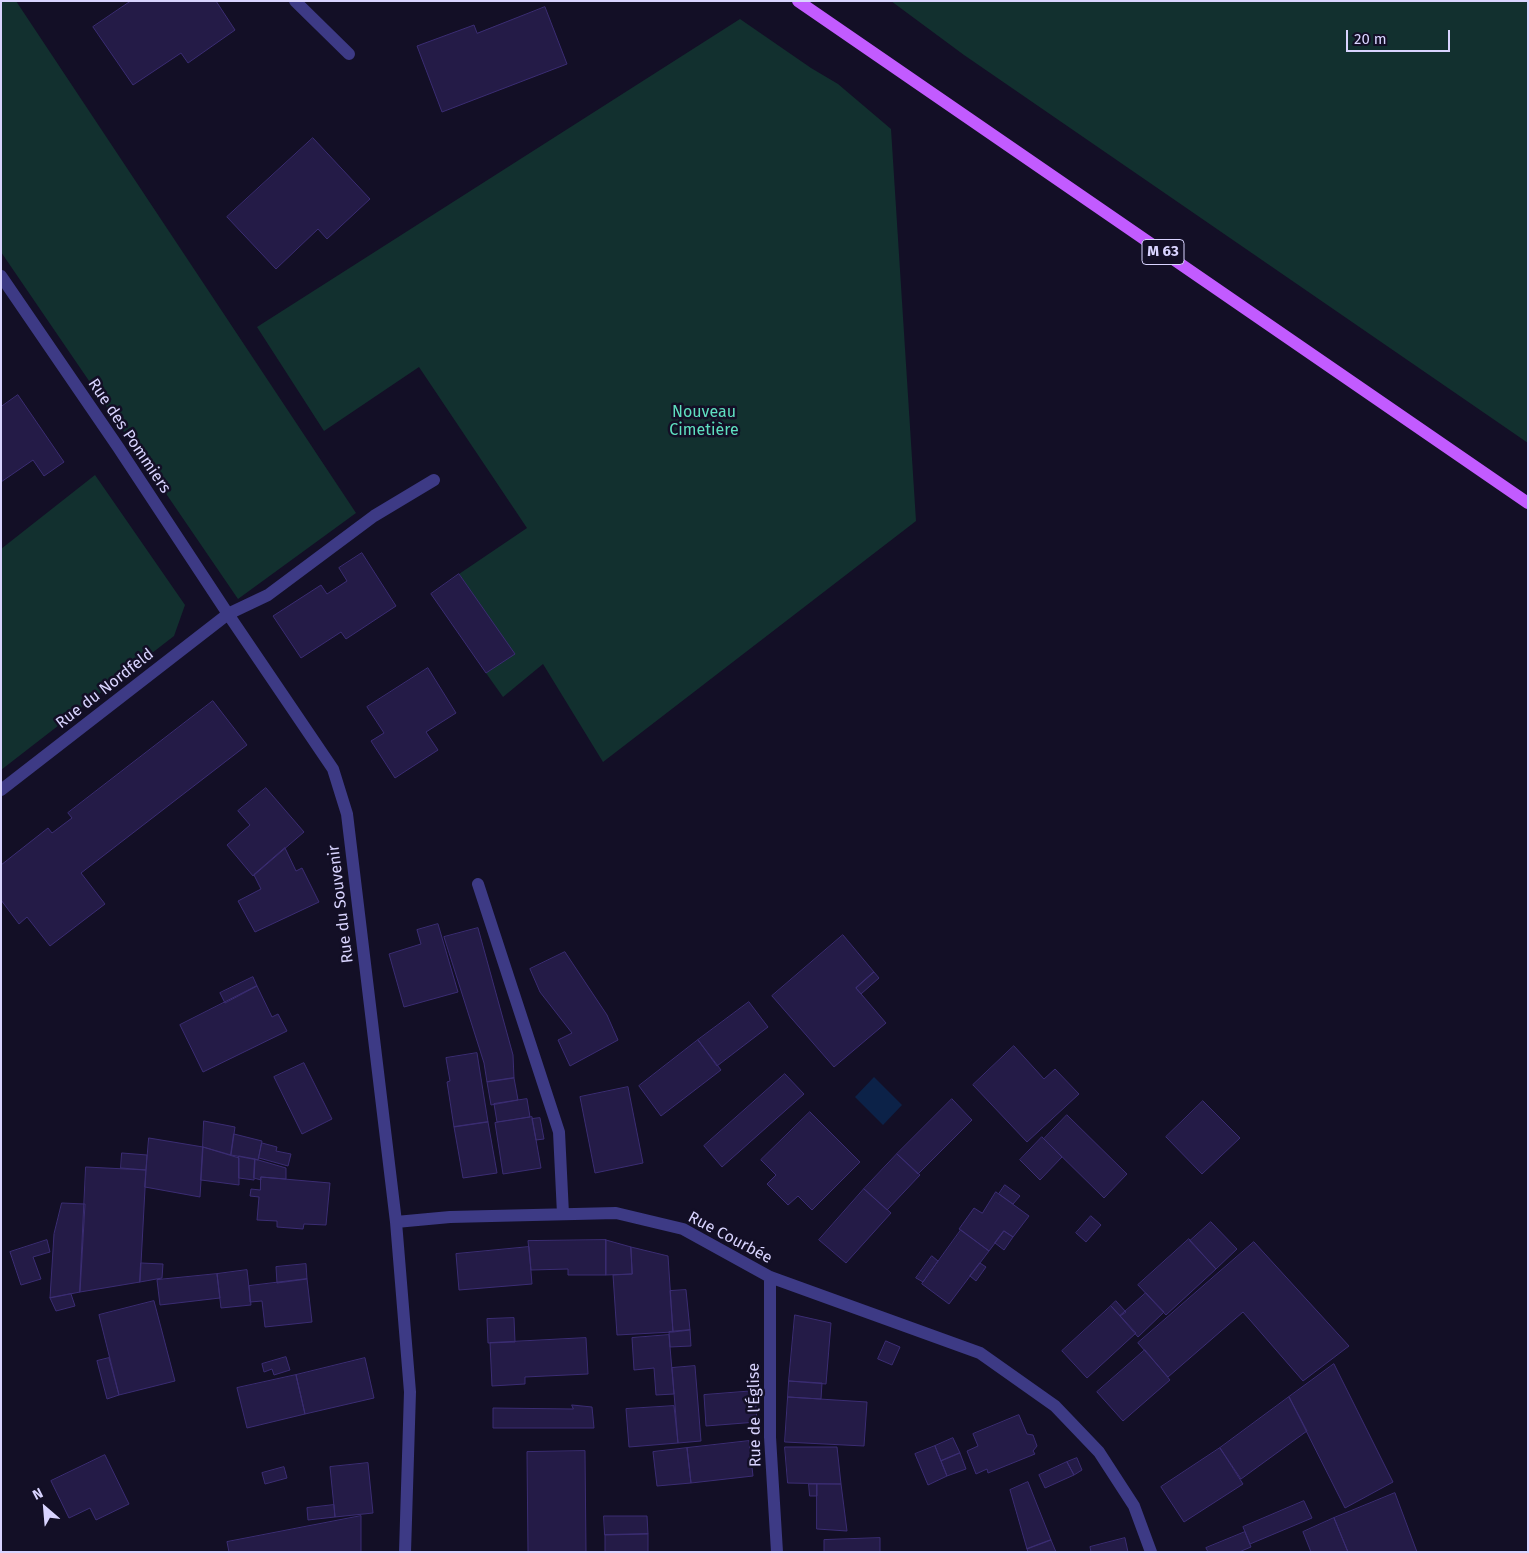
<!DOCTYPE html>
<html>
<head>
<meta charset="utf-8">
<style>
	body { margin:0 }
	#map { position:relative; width:1529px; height:1553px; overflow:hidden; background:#130f26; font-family:"Fira Sans",sans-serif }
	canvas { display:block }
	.frame { position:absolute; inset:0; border:2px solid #d9d4ff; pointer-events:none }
	.north { position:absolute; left:20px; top:1483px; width:50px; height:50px; -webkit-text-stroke:4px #130f26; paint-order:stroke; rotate:333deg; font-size:14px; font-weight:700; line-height:20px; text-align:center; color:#d9d4ff }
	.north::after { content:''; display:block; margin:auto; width:18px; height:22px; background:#d9d4ff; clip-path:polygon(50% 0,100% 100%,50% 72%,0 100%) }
	.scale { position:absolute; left:1346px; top:30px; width:104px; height:22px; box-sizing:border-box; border:2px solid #d9d4ff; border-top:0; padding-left:6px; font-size:15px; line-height:18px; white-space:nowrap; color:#d9d4ff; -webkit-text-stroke:4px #130f26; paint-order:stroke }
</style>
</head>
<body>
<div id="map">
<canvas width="1529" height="1553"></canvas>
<div class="frame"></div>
<div class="north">N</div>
<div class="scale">20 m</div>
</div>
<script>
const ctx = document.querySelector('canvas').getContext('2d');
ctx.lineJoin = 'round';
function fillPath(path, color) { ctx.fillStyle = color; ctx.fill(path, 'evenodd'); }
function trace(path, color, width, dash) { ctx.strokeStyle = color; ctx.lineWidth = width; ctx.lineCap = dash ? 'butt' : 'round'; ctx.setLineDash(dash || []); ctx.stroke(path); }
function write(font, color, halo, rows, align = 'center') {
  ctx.font = font + ' "Fira Sans",sans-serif'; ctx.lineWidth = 5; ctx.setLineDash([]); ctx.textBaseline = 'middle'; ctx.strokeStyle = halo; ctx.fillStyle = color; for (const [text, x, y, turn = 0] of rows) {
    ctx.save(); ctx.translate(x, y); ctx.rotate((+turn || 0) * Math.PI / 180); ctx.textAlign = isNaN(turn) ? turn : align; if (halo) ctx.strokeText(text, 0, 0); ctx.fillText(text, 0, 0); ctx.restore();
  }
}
const green = new Path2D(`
	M1 1H16L356 513 238 599 1 252Z
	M891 1H1528V443L964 55Z
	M740 19 811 68 838 84 891 129 916 521 603 762 543 664 503 697 486 673 514 654 459 574 527 528 419 367 324 431 257 327Z
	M95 475 185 605 174 636 1 770V549Z`);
const water = new Path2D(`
	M874 1077 902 1105 883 1125 855 1097Z`);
const building = new Path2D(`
	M131 1H216L235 30 188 63 181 53 133 85 93 27Z
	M545 7 567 64 442 112 417 46 474 25 477 33Z
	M313 138 370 199 327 239 318 229 276 269 227 217Z
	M18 395 64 462 44 476 33 460 1 482V407Z
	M362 553 396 606 346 639 341 632 301 658 273 616 321 585 327 594 347 581 339 568Z
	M459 574 515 654 486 673 431 594Z
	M428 668 456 713 426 732 438 750 395 778 371 741 384 733 367 707Z
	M213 701 247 745 81 873 105 904 50 946 27 917 19 924 1 900V865L48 828 52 833 72 818 68 813Z
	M266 788 304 832 253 876 227 845 250 825 238 811Z
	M285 848 296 871 302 868 319 902 255 932 238 901 261 889 254 875Z
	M438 924 458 992 404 1007 389 954 421 944 417 930Z
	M478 928 513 1055 514 1078 487 1082 484 1063 444 937Z
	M843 935 874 972 856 988 886 1023 834 1067 772 996Z
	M565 952 607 1015 618 1040 570 1066 558 1040 572 1033 540 992 530 969Z
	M874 972 879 978 861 994 856 988Z
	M253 977 257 986 225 1003 220 993Z
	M257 986 272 1017 278 1014 287 1031 203 1072 180 1025Z
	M749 1002 768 1027 717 1066 698 1040Z
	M698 1040 721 1070 661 1116 639 1086Z
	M1014 1046 1044 1079 1055 1069 1079 1094 1027 1142 973 1085Z
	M477 1053 488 1122 454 1127 447 1082 450 1081 446 1058Z
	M304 1063 332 1119 302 1134 274 1077Z
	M785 1074 804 1094 722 1167 704 1146Z
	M514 1078 518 1100 491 1105 487 1082Z
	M628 1087 643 1163 595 1173 580 1097Z
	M527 1099 530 1117 497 1122 494 1104Z
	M952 1099 972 1120 918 1174 897 1154Z
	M1203 1101 1240 1138 1202 1174 1166 1137Z
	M810 1112 860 1162 812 1210 798 1196 788 1205 767 1184 776 1175 761 1160Z
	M1067 1115 1127 1174 1104 1198 1044 1139Z
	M532 1117 541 1168 503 1174 495 1123Z
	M540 1118 544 1139 536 1140 532 1119Z
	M204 1121 235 1127 231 1155 203 1147Z
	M488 1122 497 1173 463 1178 454 1127Z
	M234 1134 262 1141 258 1160 231 1155Z
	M1042 1137 1062 1157 1040 1180 1020 1160Z
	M149 1138 203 1147 200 1197 145 1187Z
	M262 1143 277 1147 276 1151 291 1154 288 1166 259 1158Z
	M203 1147 239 1158V1185L201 1180Z
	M122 1153 147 1155 146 1170 121 1168Z
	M897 1154 920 1175 887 1210 864 1189Z
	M239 1156 255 1159 254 1180 239 1178Z
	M255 1159 286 1168V1179L261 1177V1180L254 1178Z
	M86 1167 146 1170 140 1282 80 1292Z
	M261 1177 330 1183 326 1225 304 1224 303 1229 277 1227V1221L257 1220 259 1197 250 1196 251 1189 260 1190Z
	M1005 1185 1020 1196 1013 1204 999 1194Z
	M864 1189 891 1213 846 1263 819 1240Z
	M996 1192 1029 1216 1013 1237 1004 1231 989 1251 959 1229 974 1208 982 1213Z
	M62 1203 85 1204 80 1292 50 1298 54 1234Z
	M1091 1216 1101 1225 1086 1242 1076 1233Z
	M1211 1222 1237 1249 1216 1269 1190 1241Z
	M961 1230 989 1251 949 1304 922 1284Z
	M1004 1231 1013 1237 1004 1250 995 1243Z
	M1189 1239 1216 1269 1166 1315 1138 1285Z
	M47 1240 50 1252 33 1257 41 1279 21 1285 10 1252Z
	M606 1240V1275H568V1269L531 1270 528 1241Z
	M606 1240 631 1247 632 1274 606 1275Z
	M1254 1242 1349 1346 1303 1381 1243 1312 1168 1377 1138 1343Z
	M529 1247 532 1284 459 1290 456 1254Z
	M631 1247 668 1256 673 1332 617 1335 613 1275 632 1274Z
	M932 1256 938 1261 923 1282 916 1278Z
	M141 1263 163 1264 162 1278 140 1282Z
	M980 1263 986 1267 976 1281 970 1276Z
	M306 1264 307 1279 277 1283 276 1267Z
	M247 1270 251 1305 221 1308 217 1274Z
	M217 1274 220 1298 160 1305 157 1280Z
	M307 1279 312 1322 265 1327 262 1301 250 1302 249 1286Z
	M686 1290 690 1330 673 1332 670 1291Z
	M1146 1293 1164 1312 1138 1337 1120 1316Z
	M71 1294 75 1306 56 1311 50 1298Z
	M154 1301 175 1381 119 1395 99 1315Z
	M1116 1301 1126 1312 1120 1316 1111 1306Z
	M1111 1306 1136 1333 1087 1378 1062 1351Z
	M795 1315 831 1323 826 1384 789 1381Z
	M514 1318 515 1342 488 1343 487 1319Z
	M690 1330 691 1346 670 1347 669 1332Z
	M669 1335 674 1394 656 1395 654 1368 634 1370 632 1338Z
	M586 1338 588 1374 525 1377V1384L492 1386 490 1343Z
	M886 1341 900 1347 892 1365 878 1359Z
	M1145 1350 1170 1380 1123 1421 1097 1392Z
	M286 1357 290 1370 274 1375 272 1369 264 1372 262 1364Z
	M109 1358 119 1395 107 1399 97 1361Z
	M365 1358 374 1398 305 1414 296 1375Z
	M1334 1364 1393 1482 1345 1508 1289 1397Z
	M695 1366 701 1441 678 1443 672 1368Z
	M296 1375 305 1414 247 1428 237 1388Z
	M789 1381 822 1383 821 1399 788 1397Z
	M755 1391 757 1422 706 1426 704 1395Z
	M788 1397 867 1402 864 1446 785 1442Z
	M1289 1397 1307 1431 1241 1479 1220 1448Z
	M572 1405 592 1407 594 1428H493V1408L573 1409Z
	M674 1406 678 1443 629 1447 626 1409Z
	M1019 1415 1027 1434 1033 1435 1037 1446 1033 1451 1035 1454 988 1473 987 1469 976 1474 967 1451 978 1446 973 1434Z
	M953 1438 960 1453 941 1461 935 1446Z
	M749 1441 753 1476 691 1483 687 1448Z
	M935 1446 947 1476 928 1485 915 1454Z
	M785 1447H837L841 1484 788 1483Z
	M687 1448 691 1483 657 1486 653 1452Z
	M1220 1448 1243 1484 1184 1522 1161 1487Z
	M585 1451 586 1552H528L527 1452Z
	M960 1453 966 1469 947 1476 941 1461Z
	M105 1455 129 1504 96 1520 90 1508 69 1518 51 1481Z
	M1077 1458 1082 1470 1074 1475 1067 1462Z
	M1067 1462 1074 1475 1045 1488 1039 1475Z
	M368 1463 373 1513 335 1517 330 1467Z
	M284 1467 287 1478 265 1484 262 1473Z
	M1028 1482 1051 1540 1027 1549 1010 1490Z
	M809 1484H817V1496H810Z
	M817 1484H841L847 1531 817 1529Z
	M1395 1493 1417 1552H1348L1334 1518Z
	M1304 1501 1312 1518 1250 1544 1243 1527Z
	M334 1505 335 1517 308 1520 307 1508Z
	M361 1516V1552H229L227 1542Z
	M604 1516H647L648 1534 605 1535Z
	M1334 1518 1348 1552H1311L1303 1532Z
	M1245 1532 1251 1547 1239 1552H1208L1206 1548Z
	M648 1534V1552H605V1535Z
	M880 1538V1552H824V1540Z
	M1125 1538 1128 1552H1091L1090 1547Z
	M1051 1540 1056 1552H1028L1027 1549Z`);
const minor = new Path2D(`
	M295 1 349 54
	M1 276 118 447 228 614 333 769 347 814 396 1222
	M1 790 228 614 268 595 374 516 434 480
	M478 884 559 1132 563 1214
	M770 1277V1437L777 1552
	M405 1552 410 1392 396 1222 450 1217 616 1213 683 1229 770 1277 980 1353 1055 1406 1099 1452 1134 1506 1151 1552`);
const major = new Path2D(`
	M798 1 1528 503`);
const shields = [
	[1163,252,42]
];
const shieldNames = [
	["M 63",1163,252]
];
const parkNames = [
	["Nouveau",704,413],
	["Cimetière",704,431]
];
const streetNames = [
	["Rue des Pommiers",129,436,56],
	["Rue du Nordfeld",105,689,-38],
	["Rue du Souvenir",341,904,-97],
	["Rue Courbée",730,1238,28],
	["Rue de l'Église",755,1415,-91]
];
fillPath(green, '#12302f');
fillPath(water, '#0c2248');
fillPath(building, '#241b47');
trace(building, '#3b2d73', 1);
trace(minor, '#3d3a85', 12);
trace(major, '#c25bff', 12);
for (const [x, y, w] of shields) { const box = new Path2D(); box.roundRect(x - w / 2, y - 12.5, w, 25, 4); ctx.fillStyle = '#130f26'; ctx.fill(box); trace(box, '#d9d4ff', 1); }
write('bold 15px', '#d9d4ff', null, shieldNames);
write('16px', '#5fe0c0', '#130f26', parkNames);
write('16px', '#d9d4ff', '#130f26', streetNames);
</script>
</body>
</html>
